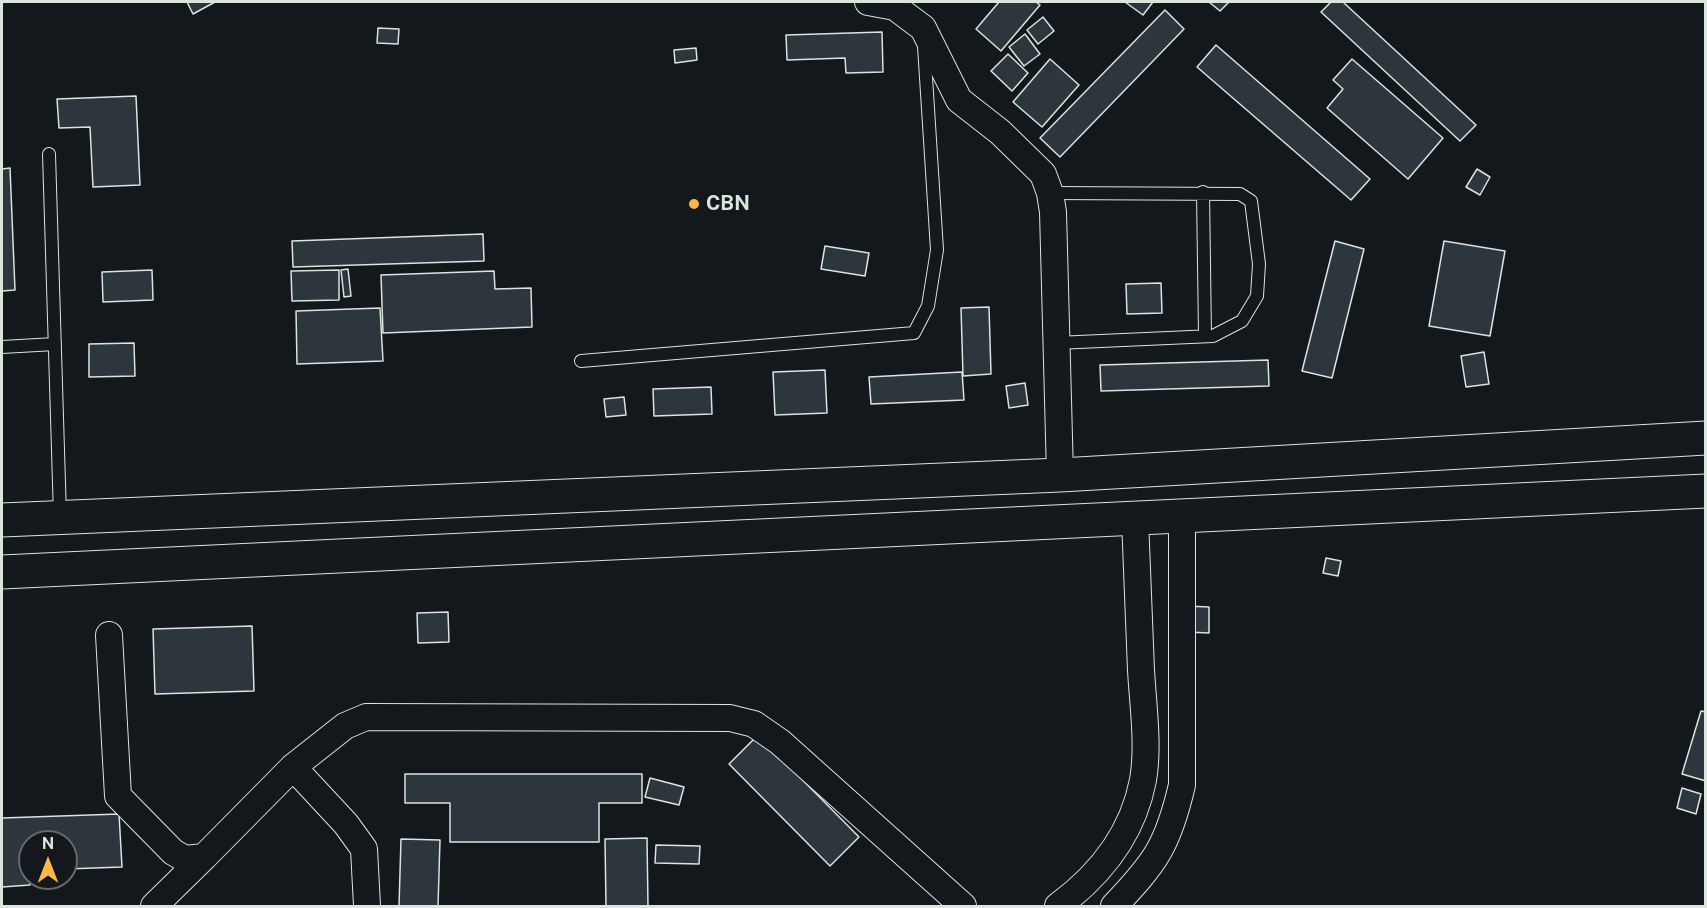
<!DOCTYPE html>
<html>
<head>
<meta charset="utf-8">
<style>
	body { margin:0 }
	#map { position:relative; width:1707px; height:908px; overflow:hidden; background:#14181c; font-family:"Public Sans",sans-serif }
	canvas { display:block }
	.frame { position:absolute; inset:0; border:3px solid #d8e6dc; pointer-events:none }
	.north { position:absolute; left:18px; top:830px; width:60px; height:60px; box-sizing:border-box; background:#14181c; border:2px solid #626a69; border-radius:50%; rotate:0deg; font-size:16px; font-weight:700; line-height:24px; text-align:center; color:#d8e6dc }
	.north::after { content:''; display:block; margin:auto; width:21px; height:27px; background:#ffb74d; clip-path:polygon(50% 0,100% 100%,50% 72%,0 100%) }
</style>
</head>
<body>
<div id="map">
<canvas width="1707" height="908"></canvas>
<div class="frame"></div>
<div class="north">N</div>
</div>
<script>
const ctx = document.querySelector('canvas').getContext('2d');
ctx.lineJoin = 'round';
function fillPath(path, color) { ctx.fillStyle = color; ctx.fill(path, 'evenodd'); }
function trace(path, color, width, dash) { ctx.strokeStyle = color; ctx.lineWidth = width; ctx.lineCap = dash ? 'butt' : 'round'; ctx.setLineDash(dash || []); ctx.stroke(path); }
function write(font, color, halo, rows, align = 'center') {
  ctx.font = font + ' "Public Sans",sans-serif'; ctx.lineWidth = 4.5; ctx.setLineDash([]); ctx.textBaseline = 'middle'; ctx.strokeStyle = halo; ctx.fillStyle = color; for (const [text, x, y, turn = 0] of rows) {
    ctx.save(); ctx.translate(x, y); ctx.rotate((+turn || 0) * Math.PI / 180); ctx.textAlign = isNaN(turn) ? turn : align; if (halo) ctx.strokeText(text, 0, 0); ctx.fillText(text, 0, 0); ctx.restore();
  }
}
const building = new Path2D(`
	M187 2H215L193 14Z
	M999 2H1036L1040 5 1001 51 976 29Z
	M1125 2H1153L1143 15Z
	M1209 2H1229L1220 11Z
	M1331 2H1343L1476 125 1460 141 1321 12Z
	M1165 10 1184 29 1060 157 1040 138Z
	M1043 17 1054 31 1038 44 1027 30Z
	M378 28 399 29 398 44 377 43Z
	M882 32 883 72 846 73 845 58 787 60 786 35Z
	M1025 34 1040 54 1024 66 1009 47Z
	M1216 45 1370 179 1351 200 1197 67Z
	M696 48 697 60 675 63 674 50Z
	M1008 54 1028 73 1012 91 991 71Z
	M1050 59 1079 85 1042 127 1013 102Z
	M1352 59 1443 138 1408 179 1327 108 1343 89 1333 80Z
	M136 96 140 185 93 187 90 127 59 128 57 99Z
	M10 168 15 290 2 291V169Z
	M1477 169 1490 177 1480 195 1466 187Z
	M483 234 484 261 293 267 292 241Z
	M1335 241 1364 249 1332 378 1302 371Z
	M1444 241 1505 251 1490 336 1429 326Z
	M825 246 869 253 865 276 821 269Z
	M348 269 351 296 344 297 341 270Z
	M152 270 153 300 103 302 102 272Z
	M339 270V300L292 301 291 271Z
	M494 271 495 289 531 288 532 327 383 333 381 275Z
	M1161 283 1162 313 1127 314 1126 284Z
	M989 307 991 374 963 376 961 308Z
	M380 308 383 361 297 364 296 311Z
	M134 343 135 376 89 377V344Z
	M1484 352 1489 384 1466 387 1461 356Z
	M1268 360 1269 386 1101 391 1100 365Z
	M825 370 827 413 775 415 773 372Z
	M962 372 964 400 871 404 869 377Z
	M1025 383 1028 405 1009 408 1006 386Z
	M711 387 712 414 654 416 653 389Z
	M624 397 626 415 606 417 604 399Z
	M1326 558 1341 561 1338 576 1323 573Z
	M1187 606 1209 607V633L1187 632Z
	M448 612 449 642 418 643 417 613Z
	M252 626 254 691 155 694 153 629Z
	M1701 711 1706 712V781L1682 774Z
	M758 735 859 837 830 866 729 764Z
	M405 774H642V803H599V842H450V803H405Z
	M650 778 684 787 679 805 645 797Z
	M1682 788 1701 794 1696 814 1677 808Z
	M119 814 122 867 66 869V842H30V885L2 887V818Z
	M647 838 648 906H606L605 839Z
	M401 839 440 840 438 906H399Z
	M656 845 700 846 699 864 655 863Z`);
const lane = new Path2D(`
	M49 154 60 516
	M1203 192 1205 336
	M1050 193 1240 194 1251 201 1259 264 1257 296 1242 321 1213 336 1056 343
	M2 347 55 344
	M581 361 914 333 928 306 937 250 924 46`);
const street = new Path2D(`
	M868 2 895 7 923 28 959 100 1000 132 1043 174 1050 193 1053 212 1060 475
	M109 635 118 796 173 852 185 859 204 857 293 767 345 726 366 717 730 718 754 724 780 742 963 906
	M293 767 346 824 364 849 367 906
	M154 906 204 857
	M1058 906C1100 875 1133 833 1143 780 1149 745 1143 706 1141 670 1139 620 1137 570 1135 519
	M1114 906C1156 862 1168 845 1182 785V518`);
const secondary = new Path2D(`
	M2 520 1060 475 1706 438
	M2 572 1706 491`);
const markers = [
	[694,204,6,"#ffb74d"]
];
const poiNames = [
	["CBN",706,204]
];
fillPath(building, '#2c363c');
trace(building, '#d8e6dc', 1.5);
trace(lane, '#d8e6dc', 14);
trace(street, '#d8e6dc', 28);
trace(secondary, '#d8e6dc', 35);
trace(lane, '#14181c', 12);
trace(street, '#14181c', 26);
trace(secondary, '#14181c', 33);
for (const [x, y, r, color] of markers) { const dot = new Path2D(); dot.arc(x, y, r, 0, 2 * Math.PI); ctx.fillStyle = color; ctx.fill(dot); trace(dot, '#14181c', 2); }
write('bold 20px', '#d8e6dc', '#14181c', poiNames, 'left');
</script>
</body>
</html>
